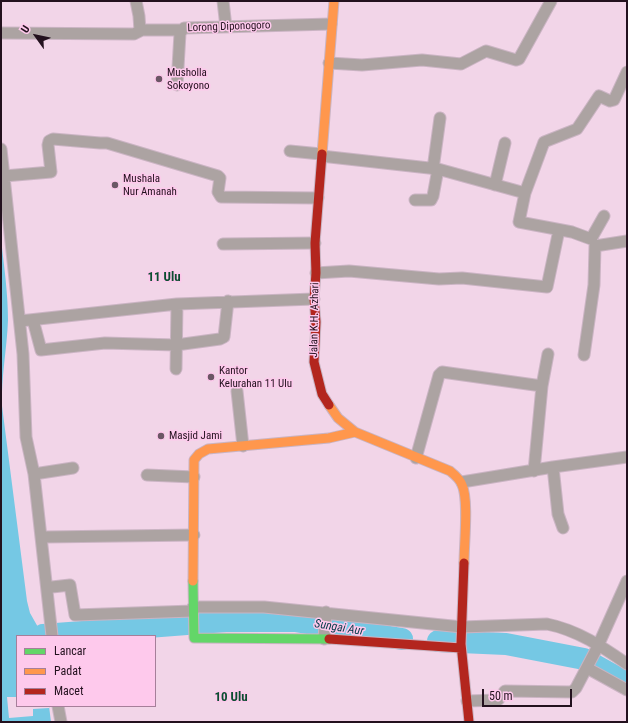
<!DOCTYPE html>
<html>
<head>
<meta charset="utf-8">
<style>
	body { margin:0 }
	#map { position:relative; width:628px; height:723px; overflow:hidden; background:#f2d5e8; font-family:"Roboto Condensed",sans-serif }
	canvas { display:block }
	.frame { position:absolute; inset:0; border:2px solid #23111e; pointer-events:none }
	.legend { position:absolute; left:16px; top:635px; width:140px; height:72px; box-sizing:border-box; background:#fec9ec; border:1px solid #a67f9a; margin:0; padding:5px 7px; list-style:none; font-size:12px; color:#23111e }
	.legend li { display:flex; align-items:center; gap:8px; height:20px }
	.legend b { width:20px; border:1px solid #a67f9a }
	.north { position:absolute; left:16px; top:16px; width:40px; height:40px; -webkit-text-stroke:3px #fec9ec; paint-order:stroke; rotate:303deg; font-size:11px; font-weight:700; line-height:16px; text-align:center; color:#23111e }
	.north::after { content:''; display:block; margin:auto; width:14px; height:18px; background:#23111e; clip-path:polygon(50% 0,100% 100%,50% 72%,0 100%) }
	.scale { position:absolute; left:482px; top:689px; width:90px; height:18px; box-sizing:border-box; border:2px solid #23111e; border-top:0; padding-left:5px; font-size:12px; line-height:14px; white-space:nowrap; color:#23111e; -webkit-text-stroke:3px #fec9ec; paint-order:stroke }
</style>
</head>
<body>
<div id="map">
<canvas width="628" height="723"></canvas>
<div class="frame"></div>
<ul class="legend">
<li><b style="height:5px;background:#63d668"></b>Lancar</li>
<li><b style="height:5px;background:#ff974d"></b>Padat</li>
<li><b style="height:5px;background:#b3261e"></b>Macet</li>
</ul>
<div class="north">U</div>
<div class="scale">50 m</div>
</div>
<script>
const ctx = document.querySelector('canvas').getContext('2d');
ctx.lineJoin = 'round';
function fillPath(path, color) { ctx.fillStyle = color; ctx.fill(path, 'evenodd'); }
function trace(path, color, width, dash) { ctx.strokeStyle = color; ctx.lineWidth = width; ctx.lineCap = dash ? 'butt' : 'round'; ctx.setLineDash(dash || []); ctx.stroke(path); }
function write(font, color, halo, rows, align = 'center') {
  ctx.font = font + ' "Roboto Condensed",sans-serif'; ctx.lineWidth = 3; ctx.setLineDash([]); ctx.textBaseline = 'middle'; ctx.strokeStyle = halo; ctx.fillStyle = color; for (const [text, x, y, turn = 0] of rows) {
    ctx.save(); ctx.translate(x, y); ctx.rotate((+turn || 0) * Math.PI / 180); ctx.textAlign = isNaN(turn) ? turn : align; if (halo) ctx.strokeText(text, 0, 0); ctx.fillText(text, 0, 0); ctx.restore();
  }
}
const water = new Path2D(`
	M1 239C4 266 8 293 8 320 7 349 1 377 2 406L27 601 30 613 43 636H17V706H49L51 722H1Z`);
const pier = new Path2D(`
	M7 697H17V706H49V708L33 709V716L9 718Z`);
const river = new Path2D(`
	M43 635 226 621H295L402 639
	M438 641 506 644 584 659 627 683`);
const street = new Path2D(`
	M223 1 226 27
	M140 30H181
	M1 33 134 34 140 31 139 16 136 1
	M329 63 362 65 422 60 461 64 486 51 516 60 519 59 551 1
	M177 85 180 33 184 28 331 24
	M1 149 23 354 26 437 34 474 52 636
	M290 151 321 154
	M321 156 438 169 525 193
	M433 169 440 118
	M4 176 51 172 48 145 49 141 53 139 100 143H107L218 176 220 178 218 192 221 197 318 198
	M495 185 505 143
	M415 200H431L433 196 438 169
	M604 216 591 239 572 232 519 222 525 193 544 142 577 129 599 96 610 101 614 100 627 72
	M223 244 315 243
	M316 273 349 271 439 279 462 278 547 287 559 230
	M33 320 41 350 105 343 176 345 220 339 224 337 228 301
	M20 321 177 304 314 299
	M584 355 594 285 595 246 627 241
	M176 369 177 304
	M237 391 243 446
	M416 458 439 375 442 372 542 386 548 354
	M553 467 558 514 563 528
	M534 471 542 386
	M34 474 73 468
	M147 475 194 477
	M462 482 553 467 627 457
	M45 537 194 535
	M52 587 70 585 75 615 193 611
	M193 607H264L462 627 547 624C577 630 603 647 627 664
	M324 639 326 612
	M587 668 627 690
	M467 701 498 700 505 691 572 692 576 688 597 648 627 581
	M58 706 61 722`);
const fast = new Path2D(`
	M193 581 194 638 329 639`);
const slow = new Path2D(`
	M322 154 334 1
	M329 405 338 418 355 432 450 471C455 475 460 479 462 485 469 500 464 544 464 563
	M193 581 194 460 199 454 208 449 329 438 355 432`);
const jam = new Path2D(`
	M322 154 315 243 316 273 314 299 316 322 314 362 322 394 329 405
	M464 563 461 644 469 722
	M329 639 461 648`);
const markers = [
	[159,79,4,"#6b5665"],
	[115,185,4,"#6b5665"],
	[211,377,4,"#6b5665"],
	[161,436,4,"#6b5665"]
];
const streetNames = [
	["Lorong Diponogoro",229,27,-2],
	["Jalan K.H. Azhari",315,320,-89]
];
const poiNames = [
	["Musholla",167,73],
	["Sokoyono",167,86],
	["Mushala",123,179],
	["Nur Amanah",123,192],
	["Kantor",219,371],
	["Kelurahan 11 Ulu",219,384],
	["Masjid Jami",169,436]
];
const waterNames = [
	["Sungai Aur",339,628,9]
];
const quarterNames = [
	["11 Ulu",164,278],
	["10 Ulu",231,698]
];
fillPath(water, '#75c8e4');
fillPath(pier, '#f2d5e8');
trace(river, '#75c8e4', 22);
trace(street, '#cab4c3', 13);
trace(fast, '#cab4c3', 11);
trace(slow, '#cab4c3', 11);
trace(jam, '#cab4c3', 11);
trace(street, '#aca3a2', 11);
trace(fast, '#63d668', 9);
trace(slow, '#ff974d', 9);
trace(jam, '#b3261e', 9);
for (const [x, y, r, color] of markers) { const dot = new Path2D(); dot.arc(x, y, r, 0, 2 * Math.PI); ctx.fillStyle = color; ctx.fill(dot); trace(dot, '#fec9ec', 1.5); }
write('11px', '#23111e', '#fec9ec', streetNames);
write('11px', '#23111e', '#fec9ec', poiNames, 'left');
write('italic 12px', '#003a48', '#fec9ec', waterNames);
write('bold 13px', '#0c4d31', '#fec9ec', quarterNames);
</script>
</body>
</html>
